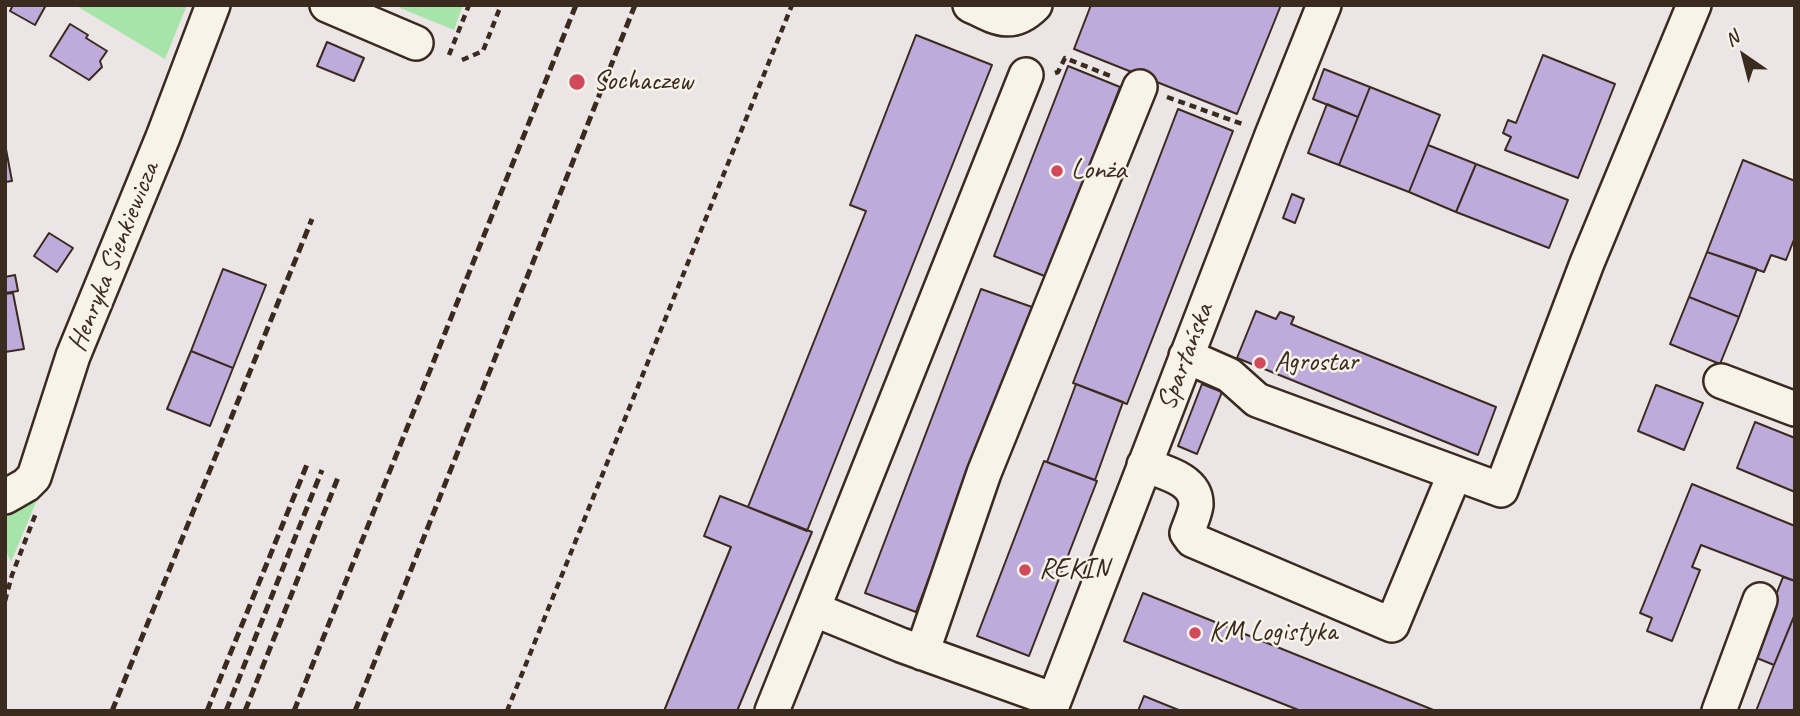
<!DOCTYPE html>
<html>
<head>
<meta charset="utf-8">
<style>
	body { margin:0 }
	#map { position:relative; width:1800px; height:716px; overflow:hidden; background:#ebe5e5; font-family:Caveat,sans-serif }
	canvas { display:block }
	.frame { position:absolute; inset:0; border:7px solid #3b2a1e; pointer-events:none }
	.north { position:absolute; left:1709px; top:21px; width:70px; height:70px; -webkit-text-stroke:5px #f7f3e8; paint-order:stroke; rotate:325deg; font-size:19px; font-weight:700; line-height:28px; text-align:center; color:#3b2a1e }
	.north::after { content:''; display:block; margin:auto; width:24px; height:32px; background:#3b2a1e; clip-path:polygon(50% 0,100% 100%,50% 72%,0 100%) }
</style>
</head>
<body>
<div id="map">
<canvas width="1800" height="716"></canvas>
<div class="frame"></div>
<div class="north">N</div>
</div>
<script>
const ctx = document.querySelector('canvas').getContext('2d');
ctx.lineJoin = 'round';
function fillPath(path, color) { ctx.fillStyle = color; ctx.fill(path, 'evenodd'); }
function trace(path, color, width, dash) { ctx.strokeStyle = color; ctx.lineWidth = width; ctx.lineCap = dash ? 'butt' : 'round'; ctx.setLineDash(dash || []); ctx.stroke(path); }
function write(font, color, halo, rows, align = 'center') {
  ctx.font = font + ' Caveat,sans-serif'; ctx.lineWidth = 5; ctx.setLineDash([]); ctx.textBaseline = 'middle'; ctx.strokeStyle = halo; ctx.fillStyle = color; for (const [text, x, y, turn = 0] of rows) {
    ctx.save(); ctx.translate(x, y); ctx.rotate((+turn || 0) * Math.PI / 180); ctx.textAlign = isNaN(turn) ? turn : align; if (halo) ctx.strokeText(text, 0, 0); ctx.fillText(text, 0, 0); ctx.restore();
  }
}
const green = new Path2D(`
	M75 5H187L165 59Z
	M401 5H463L454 30 400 8Z
	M49 471 11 562 7 553 6 518 12 508Z`);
const building = new Path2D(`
	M13 5H46L35 25 10 11Z
	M1091 5H1281L1237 114 1074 49Z
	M70 24 88 35 86 38 107 51 100 61 102 67 89 80 50 56Z
	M916 35 992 65 807 531 748 507 866 211 850 205Z
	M327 42 364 58 354 81 317 66Z
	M1543 55 1615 84 1578 178 1505 150 1511 137 1503 133 1508 120 1516 123Z
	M1068 66 1120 87 1047 277 994 256Z
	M1324 69 1370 87 1358 117 1313 99Z
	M1370 87 1440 115 1409 192 1339 165Z
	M1327 104 1358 117 1339 165 1308 153Z
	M1178 109 1233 131 1127 404 1073 383Z
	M5 144 12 181 5 182Z
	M1428 145 1476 164 1456 212 1409 192Z
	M1743 160 1795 181V237L1786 260 1771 255 1764 272 1707 252Z
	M1476 164 1568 200 1549 248 1456 212Z
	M1292 194 1304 199 1295 223 1283 218Z
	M49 233 73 248 57 272 34 256Z
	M1707 252 1757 269 1739 317 1689 297Z
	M223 269 266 285 233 368 191 351Z
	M15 275 18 291 5 293V277Z
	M981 289 1032 307 916 612 865 593Z
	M13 293 24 349 5 352V294Z
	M1689 297 1739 317 1720 364 1670 344Z
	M1256 311 1276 319 1280 312 1294 317 1291 324 1496 407 1478 455 1237 358Z
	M191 351 233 368 210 426 167 409Z
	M1076 384 1123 402 1095 480 1047 462Z
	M1202 384 1222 392 1197 454 1178 446Z
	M1656 385 1703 403 1684 450 1638 431Z
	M1755 422 1795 438V492L1737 468Z
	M1044 461 1097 481 1029 656 977 636Z
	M1692 484 1795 526V581L1701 545 1692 567 1700 570 1672 641 1647 631 1652 618 1640 613Z
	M720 496 812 532 737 711H664L731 547 704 536Z
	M1783 577 1795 581V614L1774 665 1752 656Z
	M1143 593 1436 711H1301L1124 641Z
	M1795 614V711H1756L1774 665Z
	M1144 696 1181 711H1138Z`);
const path = new Path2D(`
	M449 55 469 5
	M462 60 483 51 501 5
	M1055 73 1058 72 1065 58 1113 77
	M1167 97 1245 125
	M5 601 12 575 36 513
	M507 711 792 5`);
const minor = new Path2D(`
	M327 5 416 43
	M970 5C995 17 1011 29 1035 5
	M1186 356 1229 375 1257 400 1501 490 1587 263 1694 5
	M1721 381 1795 409
	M1144 465C1163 472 1197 479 1196 505 1195 514 1190 524 1187 533L1192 540 1392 625 1455 473
	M5 497 26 485 34 477 73 356 163 137 213 5
	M813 609 1026 75
	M922 653 984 473 1140 87
	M772 711 813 609 901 645 1054 700
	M1050 711 1272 135 1324 5
	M1719 711 1760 600`);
const rail = new Path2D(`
	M112 711 312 219
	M207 711 308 462
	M226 711 322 470
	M245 711 339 475
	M294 711 576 5
	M355 711 635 5`);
const markers = [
	[577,82,9,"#d1495b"],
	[1057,171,7,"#d1495b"],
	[1260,363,7,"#d1495b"],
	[1025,570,7,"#d1495b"],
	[1195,633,7,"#d1495b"]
];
const poiNames = [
	["Sochaczew",593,82],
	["Lonża",1071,171],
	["Agrostar",1274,363],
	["REKIN",1039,570],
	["KM Logistyka",1209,633]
];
const streetNames = [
	["Henryka Sienkiewicza",114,257,-68],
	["Spartańska",1186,357,-69]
];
fillPath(green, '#a7e4aa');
fillPath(building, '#bdabdb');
trace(building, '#3b2a1e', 2);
trace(minor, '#3b2a1e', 38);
trace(path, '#3b2a1e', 4.5, [7, 5]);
trace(minor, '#f7f3e8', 33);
trace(rail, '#3b2a1e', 5, [10, 5]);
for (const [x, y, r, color] of markers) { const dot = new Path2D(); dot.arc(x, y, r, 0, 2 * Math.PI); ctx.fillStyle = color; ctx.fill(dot); trace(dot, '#f7f3e8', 2.5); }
write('28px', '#3b2a1e', '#f7f3e8', poiNames, 'left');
write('28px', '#3b2a1e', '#f7f3e8', streetNames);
</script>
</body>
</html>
